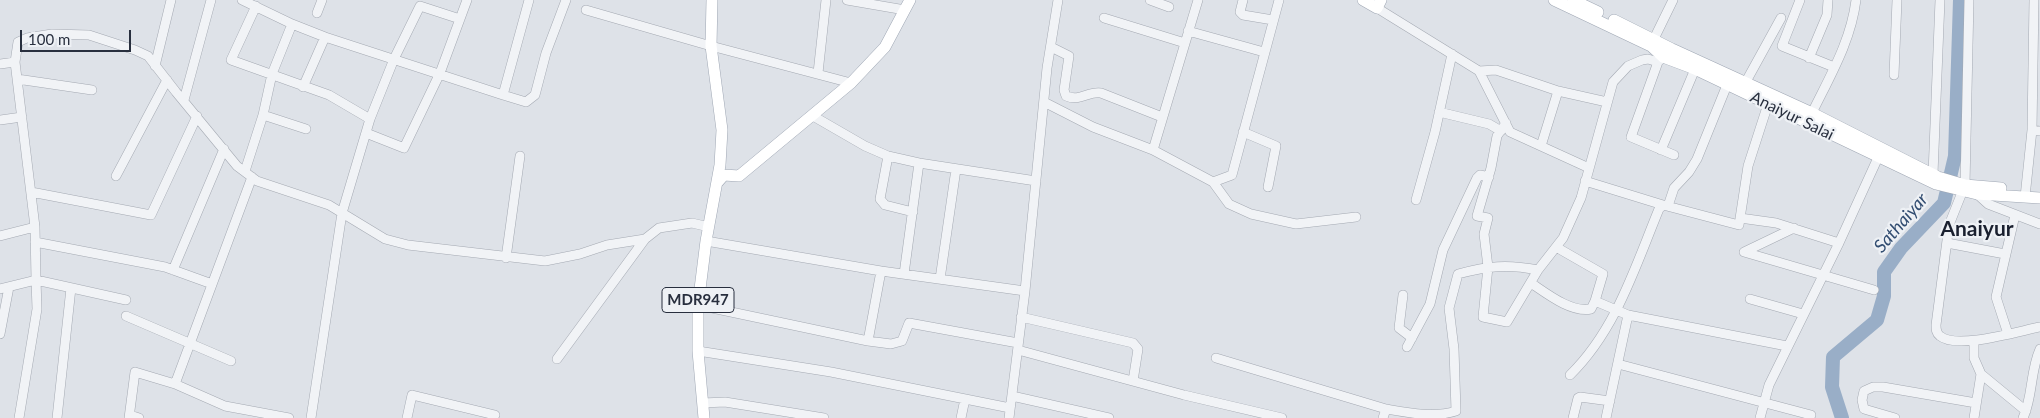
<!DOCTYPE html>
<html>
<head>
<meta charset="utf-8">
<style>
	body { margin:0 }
	#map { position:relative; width:2040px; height:418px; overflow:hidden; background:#dee2e8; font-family:Lato,sans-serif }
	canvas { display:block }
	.scale { position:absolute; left:20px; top:30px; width:111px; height:22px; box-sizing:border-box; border:2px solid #282f3e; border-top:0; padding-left:6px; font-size:15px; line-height:18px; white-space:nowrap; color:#282f3e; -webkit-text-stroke:4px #eef1f5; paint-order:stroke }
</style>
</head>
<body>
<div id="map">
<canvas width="2040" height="418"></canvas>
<div class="scale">100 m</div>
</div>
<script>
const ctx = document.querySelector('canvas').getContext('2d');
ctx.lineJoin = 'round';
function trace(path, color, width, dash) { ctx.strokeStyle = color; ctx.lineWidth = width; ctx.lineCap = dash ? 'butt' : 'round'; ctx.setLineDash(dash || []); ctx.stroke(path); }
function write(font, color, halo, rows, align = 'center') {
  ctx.font = font + ' Lato,sans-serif'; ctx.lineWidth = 4.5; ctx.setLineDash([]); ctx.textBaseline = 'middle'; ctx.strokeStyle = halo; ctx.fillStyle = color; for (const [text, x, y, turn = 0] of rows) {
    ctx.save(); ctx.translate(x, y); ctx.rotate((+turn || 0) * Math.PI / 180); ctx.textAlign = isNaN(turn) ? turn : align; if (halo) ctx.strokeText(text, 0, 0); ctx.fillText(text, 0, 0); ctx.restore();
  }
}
const river = new Path2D(`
	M1842 418 1832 387 1833 357 1877 320 1884 296V272L1901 248 1944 203 1955 156 1960 0`);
const minor = new Path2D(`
	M242 0 292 24 325 37 503 95 529 0
	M847 0 905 10
	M1150 0 1169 7
	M1243 0 1240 12 1243 15 1273 20
	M1800 0 1782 46 1834 67
	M1969 0 1965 185 1949 225 1936 325C1936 329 1936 333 1940 336 1957 350 2019 331 2040 327
	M2034 0 2032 130 2040 131
	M256 6 231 60 329 95 370 119
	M1377 8 1479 71 1510 132 1589 168
	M586 10 711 46 851 83
	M317 13 322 0
	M1104 18 1185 43
	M1188 31 1264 52
	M1651 45 1673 0
	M1051 47 1069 56 1064 90 1066 96C1080 102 1088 91 1101 93L1162 117
	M1809 58 1827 15 1828 0
	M1658 62 1631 137 1674 155
	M0 64 15 62
	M155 66 171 0
	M1479 71 1496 70 1558 91 1607 102
	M818 73 826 0
	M1894 75 1897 0
	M17 79 92 90
	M303 87 325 37
	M1743 87 1781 18
	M503 95 526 102 535 95 546 53 566 0
	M184 100 211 0
	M1044 102 1093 127 1153 150 1213 182 1229 204 1251 214 1296 224 1356 217
	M1439 112 1489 124 1501 131
	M1812 113C1830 76 1851 41 1856 0
	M263 115 306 129
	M813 116 865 146 888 156 919 163 1036 181
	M0 120 22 117
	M1506 123 1497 136 1491 168 1477 216 1488 218 1484 234 1488 267 1483 317 1507 322 1538 270
	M1243 132 1276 146 1268 187
	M366 133 404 148 440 73 467 0
	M1541 146 1558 91
	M1153 150 1198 0
	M1661 150 1695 69
	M888 156 880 199 885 205 913 212
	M245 171 263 115 272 74 292 24
	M1933 174 1940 0
	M116 176 167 80
	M1585 181 1663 205 1739 225 1748 166 1768 104
	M1213 182 1232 175 1279 0
	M31 192 151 215 197 116
	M1977 194 1988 204 2040 224
	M2025 197 2032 130
	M1416 200 1435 132 1452 54
	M1668 206 1674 188 1689 172 1697 159 1727 85
	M1740 218 1776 223 1839 243
	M1794 228 1744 252 1874 290
	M0 236 35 227 15 62 18 42 27 38 52 34 89 35 135 50 148 56 176 92 237 166 257 181 329 205 385 239 408 245 545 261 580 254 607 245 645 239 659 228 692 223 709 227
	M706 241 881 271 1025 291 1047 68 1058 0
	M35 242 165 267 212 284
	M1947 243 2005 254
	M1556 247 1603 274 1595 301 1628 315 1787 346
	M506 258 520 156
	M173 270 224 149
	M904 274 919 163
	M940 279 956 169
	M1531 283C1546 293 1571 313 1591 309L1595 301
	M0 289 36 280 35 227
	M1403 295 1399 328 1412 338
	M1750 299 1803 314
	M698 305 868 341 881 271
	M126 316 231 361
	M1021 317 1133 343 1138 349 1133 381
	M0 334 9 287
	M2008 334 1996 297 2015 215
	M868 341 891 344 902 341 909 323 1018 343
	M1974 341V358L1981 374 2026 411
	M1407 347 1430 304 1443 250 1477 178 1480 175 1489 177
	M1018 350 1184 395 1282 418
	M698 351 831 372 1010 408
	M1216 358 1386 409
	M557 359 645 239
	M1618 364 1811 415
	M1570 375C1616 330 1635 267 1659 209L1663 205
	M175 384 225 406 289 418
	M1012 396 1109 418
	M703 403 725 402 824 418
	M130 415 139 418
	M19 418 37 309 36 280 126 300
	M57 418 71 288
	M129 418 135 372 175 384 252 177
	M311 418 342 213 370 119 394 59 420 6 460 19
	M407 418 412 395 495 415
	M961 418 965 399
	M1009 418 1025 291
	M1383 418 1386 409C1409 413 1434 418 1456 411L1454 349 1449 308 1458 274C1488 266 1507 264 1538 270L1563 238 1581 198 1613 82 1628 66 1642 60 1648 59 1658 62 1663 57
	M1573 418 1578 398 1580 397 1610 401
	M1606 418 1628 315
	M1760 418 1769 385 1839 243 1881 151
	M1895 418 1864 409 1862 400 1864 391 1873 387H1883L1976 403
	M1974 418 1981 374
	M2023 418C2033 397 2030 371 2040 349`);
const major = new Path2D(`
	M1363 0 1377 8 1381 0
	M1554 0 1651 46 1663 57 1695 69 1936 184 1977 194 2040 198
	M1573 0 1598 12
	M1614 20 1672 49 1812 113 1938 177 1965 185 2001 188
	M717 183 724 175 739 176 851 83 885 47 910 0
	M704 418 698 351V305L706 241 720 165 722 130 711 46 712 0`);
const shields = [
	[698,300,72]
];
const shieldNames = [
	["MDR947",698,300]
];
const streetNames = [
	["Anaiyur Salai",1792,116,26]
];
const waterNames = [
	["Sathaiyar",1901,223,-49]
];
const districtNames = [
	["Anaiyur",1977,229]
];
trace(river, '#99aec7', 14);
trace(minor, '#a4a9b2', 10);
trace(major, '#9ea6b3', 12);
trace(minor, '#f1f3f6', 9);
trace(major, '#fff', 11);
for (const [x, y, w] of shields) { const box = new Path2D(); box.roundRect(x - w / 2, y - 12.5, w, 25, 4); ctx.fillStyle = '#eef1f5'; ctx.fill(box); trace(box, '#282f3e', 1); }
write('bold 15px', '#282f3e', null, shieldNames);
write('16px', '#282f3e', '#eef1f5', streetNames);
write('italic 18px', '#324d71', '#eef1f5', waterNames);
write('bold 21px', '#1a202f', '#eef1f5', districtNames);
</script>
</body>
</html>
